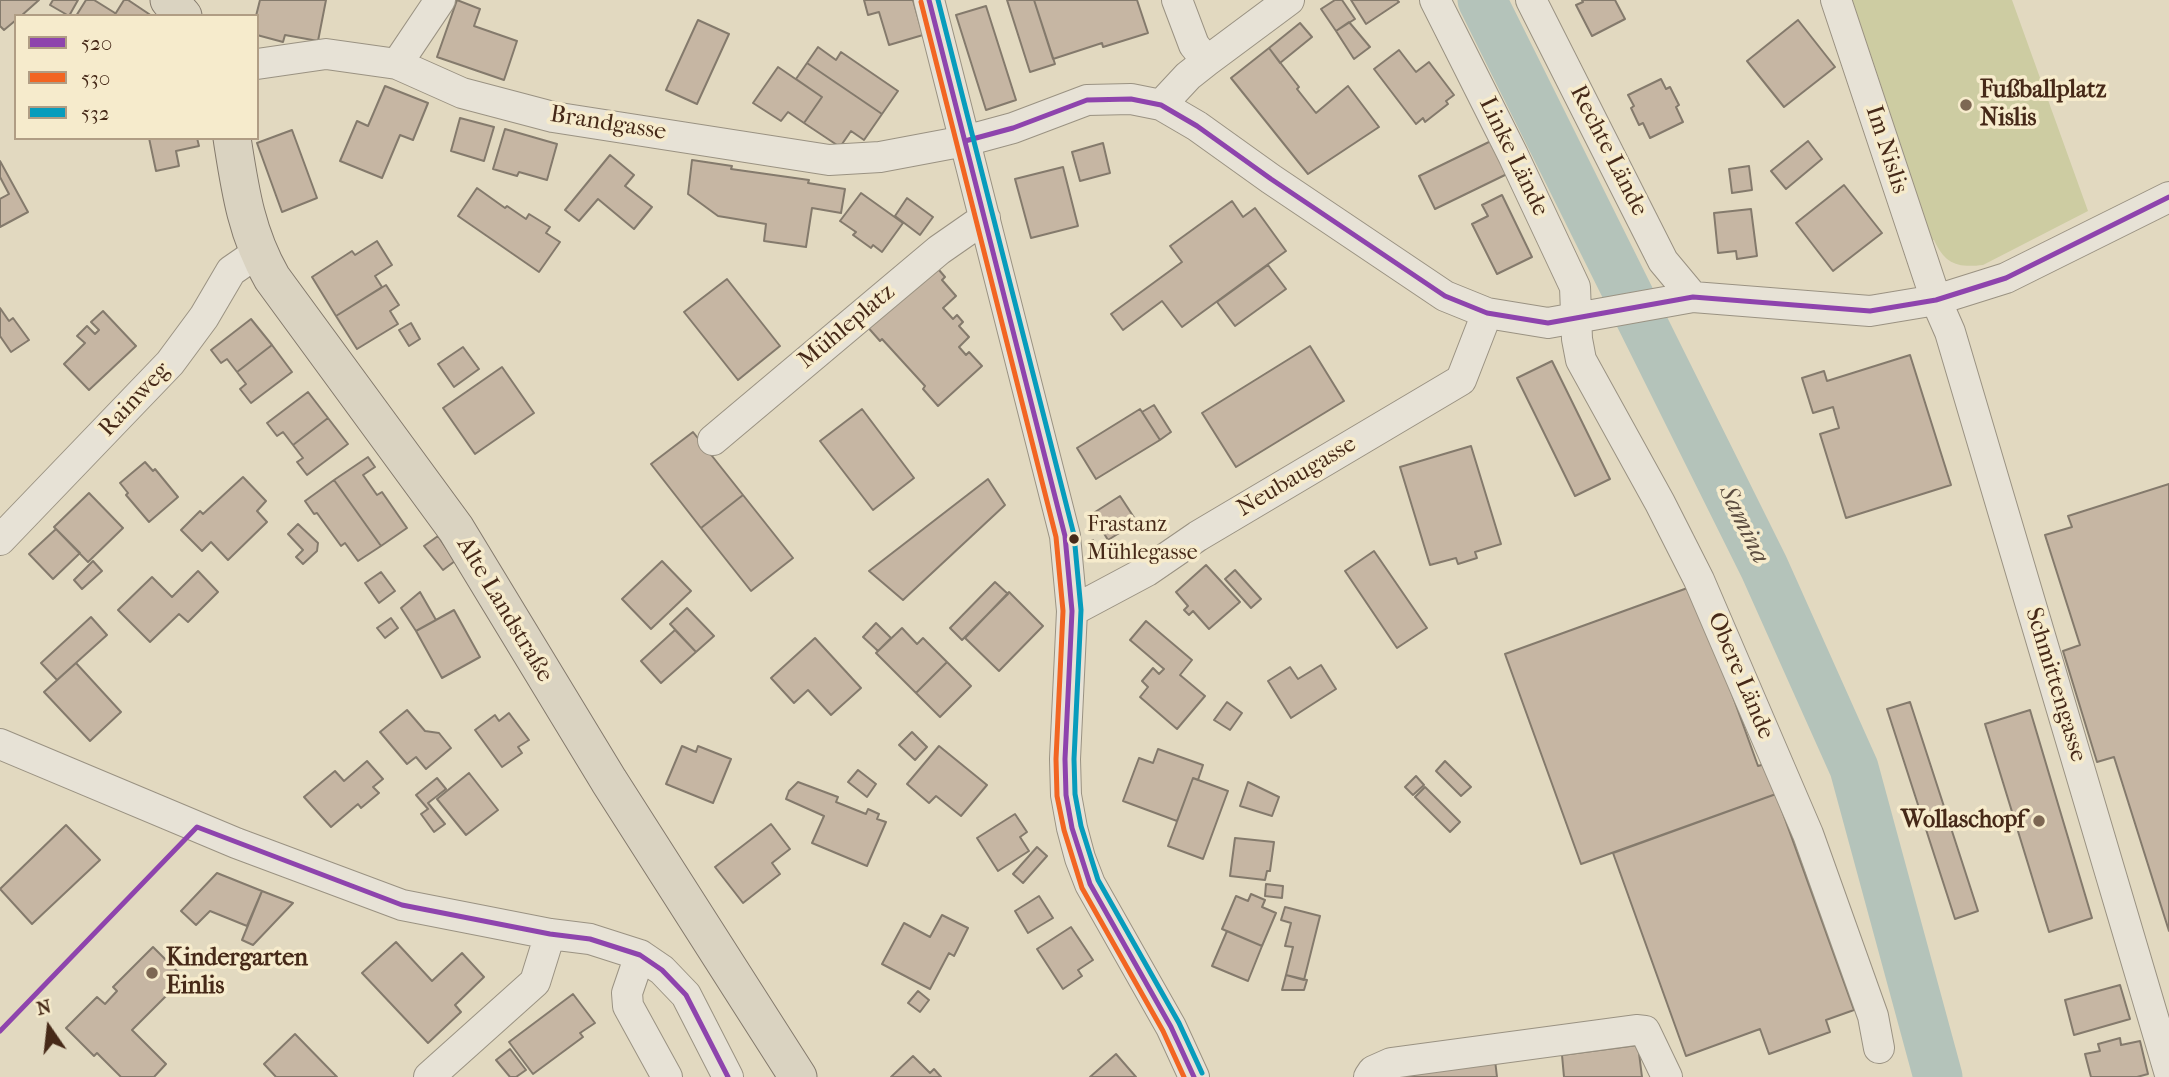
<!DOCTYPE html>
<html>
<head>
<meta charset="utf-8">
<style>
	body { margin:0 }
	#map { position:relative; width:2169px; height:1077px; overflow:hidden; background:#e2d9c0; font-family:"IM FELL French Canon",serif }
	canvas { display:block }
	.legend { position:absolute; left:14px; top:14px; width:245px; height:126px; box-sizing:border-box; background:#f6ebcc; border:2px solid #b09d84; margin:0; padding:9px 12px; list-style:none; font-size:21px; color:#462918 }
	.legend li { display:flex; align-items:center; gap:14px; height:35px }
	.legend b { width:35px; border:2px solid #b09d84 }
	.north { position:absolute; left:14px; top:993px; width:70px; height:70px; -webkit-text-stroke:5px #f6ebcc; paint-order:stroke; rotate:346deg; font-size:19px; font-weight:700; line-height:28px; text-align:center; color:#462918 }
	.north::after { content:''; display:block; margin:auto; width:24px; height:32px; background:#462918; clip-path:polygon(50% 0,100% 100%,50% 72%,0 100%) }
</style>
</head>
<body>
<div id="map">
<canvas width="2169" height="1077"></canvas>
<ul class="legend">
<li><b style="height:9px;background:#8e44ad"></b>520</li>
<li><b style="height:9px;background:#f26522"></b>530</li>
<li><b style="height:9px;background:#079cbc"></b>532</li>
</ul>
<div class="north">N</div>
</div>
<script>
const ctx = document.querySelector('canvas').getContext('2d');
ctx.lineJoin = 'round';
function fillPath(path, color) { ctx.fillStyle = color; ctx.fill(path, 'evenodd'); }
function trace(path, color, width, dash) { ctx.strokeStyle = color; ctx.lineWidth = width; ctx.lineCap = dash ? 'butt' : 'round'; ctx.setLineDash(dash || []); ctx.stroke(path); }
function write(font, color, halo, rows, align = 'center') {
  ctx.font = font + ' "IM FELL French Canon",serif'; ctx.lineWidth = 7; ctx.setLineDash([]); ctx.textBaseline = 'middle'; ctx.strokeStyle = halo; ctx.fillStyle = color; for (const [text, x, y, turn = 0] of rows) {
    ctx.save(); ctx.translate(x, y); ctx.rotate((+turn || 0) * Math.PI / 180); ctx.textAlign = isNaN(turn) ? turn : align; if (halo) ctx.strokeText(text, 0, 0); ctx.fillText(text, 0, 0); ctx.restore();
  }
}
const green = new Path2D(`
	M1845 0H2012L2088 211 1983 265C1957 268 1945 264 1934 240L1928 241Z`);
const river = new Path2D(`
	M1482 0 1764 567 1854 768 1938 1077`);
const building = new Path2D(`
	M0 0H39L21 16H16V20L4 30 0 26Z
	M53 0H78L69 16 50 5Z
	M86 0H94L115 13 114 16H76Z
	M124 0H128L152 16H114Z
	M260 0H326L318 41 285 35 283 42 257 35 256 16Z
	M457 0 480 9 474 26 517 41 504 80 437 57Z
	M864 0H913L923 35 889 45 879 12 868 15Z
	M1007 0H1034L1055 64 1030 72Z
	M1034 0H1137L1148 33 1103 47 1102 43 1053 59Z
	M1335 0H1342L1355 19 1336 31 1321 9Z
	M1351 0H1397L1399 2 1366 24Z
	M1582 0H1615L1625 19 1592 36 1576 5 1583 2Z
	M986 6 1016 100 986 110 956 15Z
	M698 20 729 34 697 104 666 90Z
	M1798 20 1835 67 1784 107 1747 61Z
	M1349 22 1370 47 1354 59 1336 31Z
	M1300 23 1312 37 1280 63 1269 48Z
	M818 47 836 60 841 52 898 91 882 114 807 63Z
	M1269 48 1299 87 1297 89 1316 113 1348 86 1379 127 1308 174 1231 78Z
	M1399 50 1416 72 1429 62 1454 95 1446 101 1448 104 1425 122 1423 118 1416 124 1374 69Z
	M807 63 882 114 864 140 851 131 840 147 804 123 822 97 796 79Z
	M778 67 822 97 804 123 788 112 781 121 753 103Z
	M1661 79 1666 89 1670 87 1679 105 1676 107 1683 122 1650 138 1643 123 1639 125 1631 108 1634 106 1628 95Z
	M385 86 428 103 413 140 400 135 382 178 340 161 357 121 368 126Z
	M460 118 494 127 484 161 451 151Z
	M505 129 557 144 547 180 519 172 517 176 493 169Z
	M292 130 317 198 282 212 257 143Z
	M149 138H197L199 146 176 151 179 166 156 171Z
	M1491 141 1507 174 1435 209 1419 176Z
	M1808 141 1822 159 1786 189 1771 171Z
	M1103 143 1110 173 1080 181 1072 152Z
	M610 155 634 175 625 186 652 207 634 229 598 199 579 221 565 210Z
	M692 160 732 166 731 169 809 180 808 183 845 189 841 213 812 208 806 247 764 241 766 224 718 216 688 194Z
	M0 161 28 212 0 227V199L9 194 0 177Z
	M1749 166 1752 190 1732 193 1729 169Z
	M1063 167 1078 226 1031 238 1015 179Z
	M1844 185 1882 233 1833 271 1796 223Z
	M477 188 505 208 507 206 526 219 529 214 550 227 546 233 560 242 539 272 458 216Z
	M861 193 903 223 882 252 873 245 871 248 853 235 856 232 840 221Z
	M1502 195 1532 257 1497 274 1472 224 1488 216 1482 205Z
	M907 198 933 217 920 235 895 216Z
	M1232 201 1243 217 1255 208 1286 251 1182 327 1162 301 1123 330 1111 314 1182 262 1170 246Z
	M1751 209 1757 256 1737 259 1736 251 1718 253 1714 213Z
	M377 241 392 265 375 276 382 287 336 316 312 277 352 251 355 255Z
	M933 263 945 277 942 280 956 296 943 308 953 319 957 315 963 322 959 326 969 337 959 347 966 355 969 352 982 366 938 406 923 389 925 386 882 339 880 341 865 324Z
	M1268 265 1286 289 1235 326 1217 302Z
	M727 279 780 346 738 380 684 312Z
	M386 285 399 305 390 311 398 324 357 349 336 316Z
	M0 308 9 321 13 318 29 340 11 352 0 336Z
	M103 311 136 346 89 390 64 364 85 343 77 336 87 326 95 334 99 330 91 322Z
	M251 319 272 345 237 372 227 359 221 363 211 350Z
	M411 323 420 339 409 346 399 330Z
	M272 345 292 372 251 403 240 389 246 384 237 372Z
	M1310 346 1344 401 1236 467 1202 413Z
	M463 347 479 369 454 387 438 364Z
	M1910 355 1951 485 1846 518 1820 434 1839 428 1833 407 1813 413 1802 378 1824 371 1827 381Z
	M1552 361 1610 479 1575 496 1517 378Z
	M502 367 534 413 475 454 443 408Z
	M308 392 328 418 293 445 283 432 277 436 267 423Z
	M1154 405 1171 432 1160 440 1142 412Z
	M862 409 914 478 873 510 820 441Z
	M1140 409 1160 440 1096 479 1077 448Z
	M328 418 348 444 307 475 297 462 303 458 293 445Z
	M693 432 743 495 701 528 651 464Z
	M1471 446 1501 544 1475 552 1477 558 1458 564 1456 558 1430 565 1400 467Z
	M368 457 375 467 363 475 377 495 382 492 407 528 381 546 334 480Z
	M145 462 153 471 155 469 178 497 149 522 126 495 128 493 120 483Z
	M243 477 266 501 257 511 267 522 228 560 211 542 202 551 181 530 200 511 203 514Z
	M988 479 1005 505 903 600 869 571Z
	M334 480 381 546 358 561 345 543 341 546 317 513 314 514 305 501Z
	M2169 484V931L2114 757 2097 762 2063 651 2080 645 2045 535 2072 527 2068 516Z
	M89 493 123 528 88 562 54 527Z
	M743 495 793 558 751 591 701 528Z
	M1120 496 1137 522 1108 540 1092 514Z
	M298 524 318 543 317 551 303 564 296 557 303 550 288 534Z
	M56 529 80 553 53 579 29 554Z
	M438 536 455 561 443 570 424 546Z
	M1093 540 1100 555 1093 557 1087 543Z
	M1374 551 1427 628 1397 648 1345 571Z
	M93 561 102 571 82 589 74 580Z
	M662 561 691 591 651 629 622 599Z
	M1206 565 1240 602 1209 629 1193 611 1189 615 1184 610 1188 606 1176 592Z
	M1235 570 1261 599 1251 608 1225 579Z
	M198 571 218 592 188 622 179 614 150 642 118 610 152 577 172 597Z
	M381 572 395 591 379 603 365 583Z
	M995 582 1008 594 962 640 950 628Z
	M1693 586 1758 766 1765 764 1776 794 1581 864 1505 654Z
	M420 592 436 620 416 631 401 608Z
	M1009 592 1043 626 999 671 965 638Z
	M687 608 714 636 696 652 670 624Z
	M454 610 480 657 442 678 416 631Z
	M91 617 107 635 57 680 41 663Z
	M391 618 398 628 385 638 377 628Z
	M1146 621 1192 660 1180 675 1205 696 1177 729 1140 697 1148 687 1142 681 1153 668 1159 674 1164 669 1130 640Z
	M876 623 891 638 878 651 863 637Z
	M902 628 917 644 923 638 947 662 916 693 876 653Z
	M675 630 696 652 661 683 641 661Z
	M815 638 861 688 831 715 808 690 794 703 771 678Z
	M947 662 971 686 940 717 916 693Z
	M76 663 121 712 90 741 44 692Z
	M1321 665 1336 689 1291 718 1268 681 1290 667 1298 679Z
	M1227 702 1242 713 1230 730 1214 720Z
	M1910 702 1978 911 1955 919 1887 709Z
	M407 710 425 731 439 733 451 748 426 769 416 757 407 764 380 732Z
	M2030 710 2092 918 2049 932 1985 724Z
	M509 713 529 740 518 747 522 753 502 767 475 730 495 715 499 721Z
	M912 732 927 747 915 760 899 745Z
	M682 746 696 752 698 746 731 759 713 803 666 784Z
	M939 746 987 785 961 816 936 796 929 803 907 784Z
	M1158 749 1203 765 1198 780 1193 778 1177 821 1123 801 1139 758 1153 763Z
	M367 761 383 779 373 787 379 793 361 808 358 804 331 827 304 797 335 771 344 781Z
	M1445 761 1471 787 1461 796 1436 771Z
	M858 770 876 784 867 797 848 782Z
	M469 773 498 810 466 835 437 799Z
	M1416 776 1424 785 1413 795 1405 787Z
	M437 778 446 789 428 803 445 824 434 832 421 814 428 809 416 795Z
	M1193 778 1228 791 1203 859 1168 846Z
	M798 782 838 797 836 802 866 814 868 809 879 814 877 819 886 822 867 866 812 843 824 816 786 799 789 791Z
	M1248 782 1279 797 1272 816 1240 806Z
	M1425 787 1460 822 1450 832 1415 797Z
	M1776 794 1854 1010 1826 1020 1830 1032 1769 1054 1760 1029 1686 1056 1613 853Z
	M1015 814 1027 832 1020 837 1029 851 998 871 977 838Z
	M771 824 790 849 772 863 780 874 743 903 715 867Z
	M66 825 100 860 32 924 0 889Z
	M1235 838 1274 842 1270 871H1267L1265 880 1230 876Z
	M1037 847 1047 856 1023 883 1013 874Z
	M217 873 262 891 247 926 210 911 196 925 181 911Z
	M1266 884 1283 886 1282 898 1265 896Z
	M262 891 293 903 253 945 242 940Z
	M1251 894 1265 900 1262 907 1276 913 1262 946 1222 929 1236 896 1248 901Z
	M1039 896 1053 918 1028 933 1015 911Z
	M1285 907 1320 916 1304 980 1286 975 1293 947 1285 946 1291 923 1281 920Z
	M942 915 968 928 954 956 949 953 930 989 882 964 904 923 930 937Z
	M1071 927 1093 960 1078 970 1082 976 1063 989 1037 949Z
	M1227 931 1262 946 1248 981 1212 966Z
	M396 942 432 981 462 953 484 977 455 1005 461 1012 428 1043 362 973Z
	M153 947 184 978 132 1030 166 1064 154 1077H121L97 1053 94 1056 66 1028 97 997 105 1004 117 991 113 987Z
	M1286 975 1307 980 1304 990H1282Z
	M2120 985 2130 1019 2074 1035 2065 1000Z
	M918 991 929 1000 920 1012 908 1003Z
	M573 994 595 1023 580 1033 583 1037 533 1074 509 1042Z
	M295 1034 337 1077H276L264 1064Z
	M2120 1038 2121 1045 2140 1041 2148 1074 2137 1077H2091L2085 1054 2100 1051 2098 1044Z
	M1638 1045 1642 1077H1564L1562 1055Z
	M510 1049 526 1070 516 1077H510L496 1060Z
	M1116 1054 1136 1077H1090Z
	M913 1056 930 1073 934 1069 941 1077H891Z
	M1495 1060 1497 1077H1389Z`);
const minor = new Path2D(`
	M929 0 1065 536 1072 611 1065 759 1066 795 1072 828 1080 858 1090 884 1171 1027 1194 1077
	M1435 0 1513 155 1575 287 1577 339 1581 360 1660 503 1699 580 1808 834 1873 1016 1879 1048
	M1531 0 1663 261 1693 297
	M1836 0 1936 300 1950 332 2169 1071
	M1207 61 1289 0
	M257 64 326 54 397 64 462 93 553 117 829 160 880 157 965 141 1013 128 1087 100 1131 99 1161 105 1197 126 1271 179 1445 296 1487 313 1548 323 1693 297 1870 311 1936 300 2006 278 2169 197
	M397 64 440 0
	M1161 105 1188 76 1207 61 1194 45 1177 0
	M713 440 939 250 985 218
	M0 540 170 363 204 317 231 271 257 253
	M1072 611 1147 571 1198 536 1461 380 1487 313
	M0 744 236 843 402 905 550 934 590 939 640 955 662 970 686 995 728 1077
	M640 955 627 993 628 1006 667 1077
	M429 1077 535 982 550 934
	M1369 1077 1373 1071 1391 1063 1636 1030 1645 1031 1667 1077`);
const major = new Path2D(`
	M169 0 183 16
	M232 138C240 189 246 233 272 278L456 529 609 781 798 1077`);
const bus1 = new Path2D(`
	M929 0 1065 536 1072 611 1065 759 1066 795 1072 828 1090 884 1171 1027 1194 1077
	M965 141 1013 128 1087 100 1131 99 1161 105 1197 126 1271 179 1445 296 1487 313 1548 323 1693 297 1870 311 1936 300 2006 278 2169 197
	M0 1031 197 827 402 905 550 934 590 939 640 955 662 970 686 995 728 1077`);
const bus2 = new Path2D(`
	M921 2 1056 537 1063 611 1056 759 1057 796 1064 830 1082 888 1163 1031 1184 1077`);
const bus3 = new Path2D(`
	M938 0 1074 535 1081 610 1074 759 1075 794 1081 826 1098 880 1179 1023 1202 1073`);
const markers = [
	[1966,105,7,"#7d6753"],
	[1074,539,6,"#462918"],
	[2039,821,7,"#7d6753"],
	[152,973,7,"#7d6753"]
];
const busNames = [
	["Frastanz",1087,526],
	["Mühlegasse",1087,554]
];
const poiNames = [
	["Fußballplatz",1980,91],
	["Nislis",1980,119],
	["Wollaschopf",2025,821,"right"],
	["Kindergarten",166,959],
	["Einlis",166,987]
];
const streetNames = [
	["Brandgasse",608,124,9],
	["Im Nislis",1886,150,72],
	["Rechte Lände",1608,151,63],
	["Linke Lände",1513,157,64],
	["Mühleplatz",847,327,-40],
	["Rainweg",135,400,-47],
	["Neubaugasse",1297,477,-31],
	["Alte Landstraße",504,610,59],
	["Obere Lände",1740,676,67],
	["Schmittengasse",2055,685,73]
];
const waterNames = [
	["Samina",1743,525,64]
];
fillPath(green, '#cdcca2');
trace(river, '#b4c3ba', 49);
fillPath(building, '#c6b6a3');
trace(building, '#847a6c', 2);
trace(minor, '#9a9282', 32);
trace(major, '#847a6c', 39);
trace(minor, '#e7e2d6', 30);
trace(major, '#dad3c1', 37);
trace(bus1, '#8e44ad', 5);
trace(bus2, '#f26522', 5);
trace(bus3, '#079cbc', 5);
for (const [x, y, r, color] of markers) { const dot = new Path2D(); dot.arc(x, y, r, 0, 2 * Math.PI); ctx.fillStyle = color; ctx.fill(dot); trace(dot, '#f6ebcc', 2.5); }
write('22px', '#462918', '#f6ebcc', busNames, 'left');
write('bold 24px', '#462918', '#f6ebcc', poiNames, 'left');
write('24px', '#462918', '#f6ebcc', streetNames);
write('italic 26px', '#5c4d40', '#f6ebcc', waterNames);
</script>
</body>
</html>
